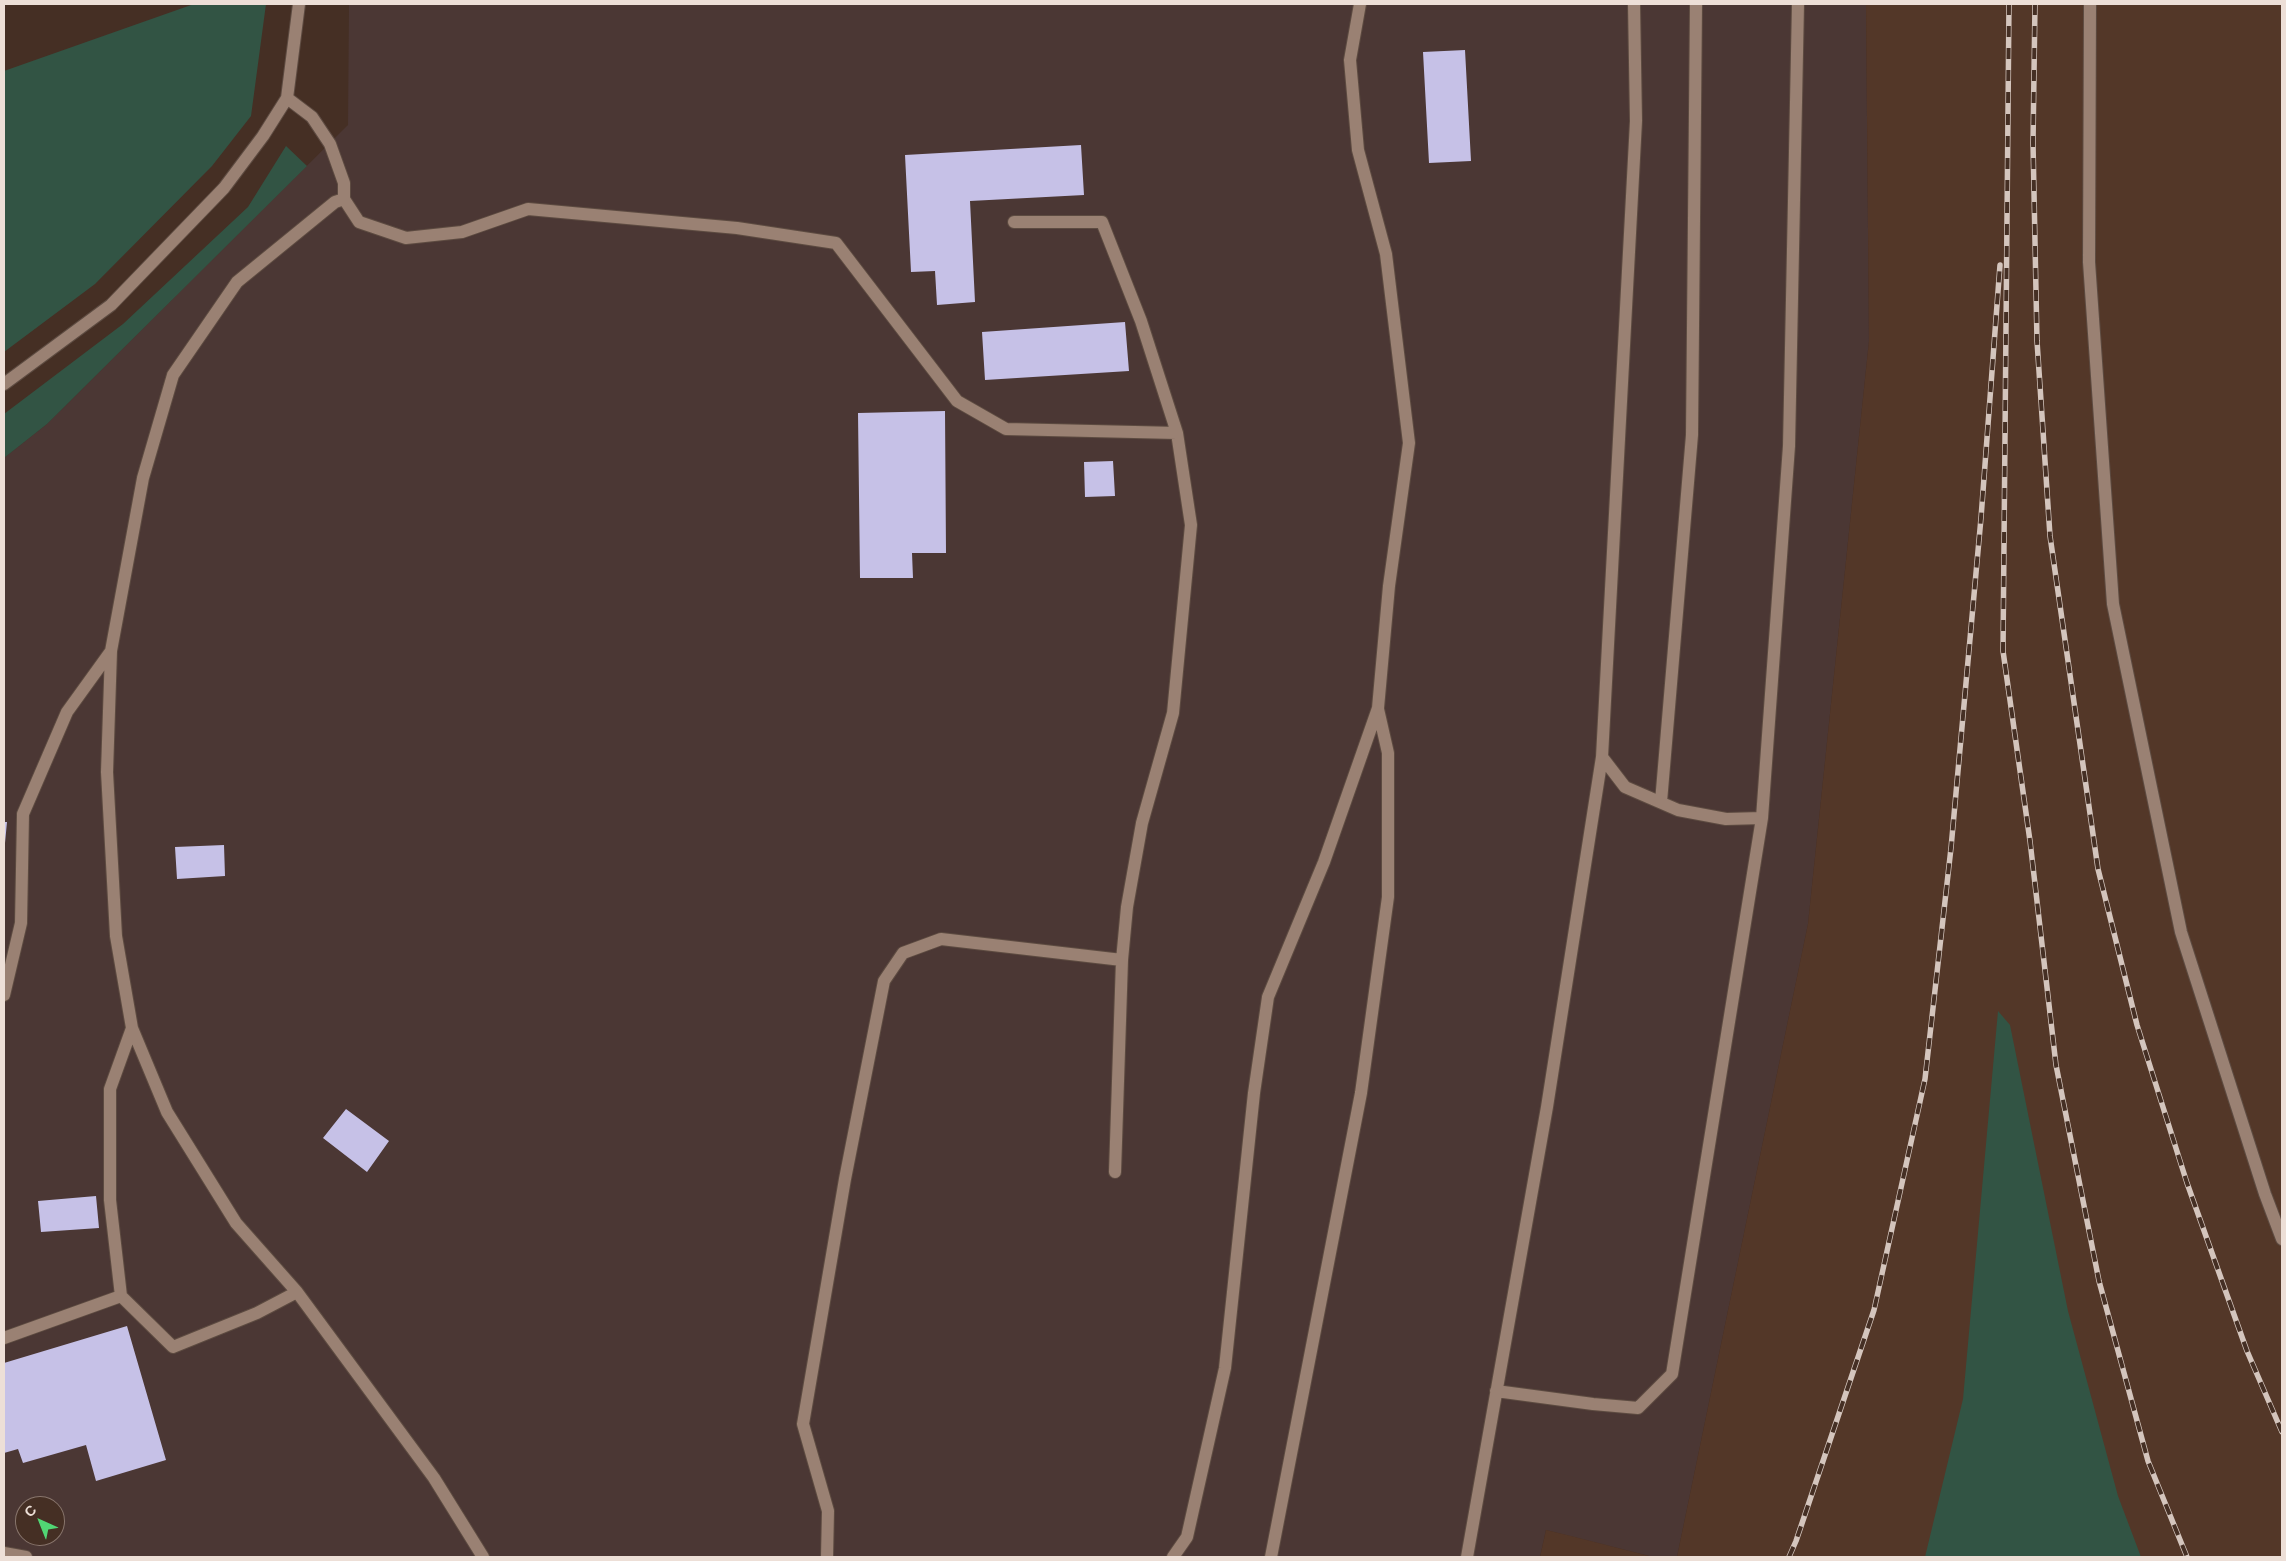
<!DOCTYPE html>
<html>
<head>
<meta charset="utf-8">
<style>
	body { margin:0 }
	#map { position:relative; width:2286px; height:1561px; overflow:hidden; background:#452f24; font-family:"DM Sans",sans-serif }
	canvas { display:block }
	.frame { position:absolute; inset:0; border:5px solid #eddfd7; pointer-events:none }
	.north { position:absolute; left:15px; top:1496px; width:50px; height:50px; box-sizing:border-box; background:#452f24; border:1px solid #88756c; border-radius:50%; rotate:316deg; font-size:14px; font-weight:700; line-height:20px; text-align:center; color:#eddfd7 }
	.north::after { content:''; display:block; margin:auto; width:18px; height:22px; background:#51d674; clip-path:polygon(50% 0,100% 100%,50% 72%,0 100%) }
</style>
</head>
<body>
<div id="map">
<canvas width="2286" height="1561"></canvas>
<div class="frame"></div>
<div class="north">С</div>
</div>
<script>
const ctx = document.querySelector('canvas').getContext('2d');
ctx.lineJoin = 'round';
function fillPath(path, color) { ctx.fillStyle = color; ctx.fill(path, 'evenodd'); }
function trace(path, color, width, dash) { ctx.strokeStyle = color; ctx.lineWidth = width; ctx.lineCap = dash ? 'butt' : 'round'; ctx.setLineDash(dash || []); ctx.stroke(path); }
const industrial = new Path2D(`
	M349 4H1866L1869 341 1808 924 1677 1557H1653L1546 1530 1540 1557H4V458L47 424 348 125ZM25 1506H55V1536H25Z`);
const built = new Path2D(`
	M1866 4H2282V1557H1677L1808 924 1869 341Z
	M1546 1530 1571 1536 1653 1557H1540Z`);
const green = new Path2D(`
	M194 4H266L251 116 212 166 95 284 4 352V71Z
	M286 146 307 166 47 424 4 458V414L123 324 248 207Z
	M1998 1011 2010 1025 2068 1311 2118 1496 2141 1557H1925L1963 1399Z`);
const building = new Path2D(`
	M1465 50 1471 161 1429 163 1423 52Z
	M1081 145 1084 195 970 201 975 302 937 305 935 271 911 272 905 155Z
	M1125 322 1129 371 985 380 982 332Z
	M945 411 946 553H912L913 578H860L858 413Z
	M1113 461 1115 496 1085 497 1084 462Z
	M4 822H7L5 843H4Z
	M224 845 225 876 177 879 175 847Z
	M346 1109 389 1141 367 1172 323 1138Z
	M96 1196 99 1228 41 1232 38 1201Z
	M127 1326 166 1460 96 1481 86 1445 23 1463 18 1449 4 1453V1363Z`);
const minor = new Path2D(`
	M2090 4 2089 262 2113 604 2181 932 2265 1194 2282 1239
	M287 98 312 117 330 144 344 183V199L359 222 406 238 462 232 528 209 737 228 836 243 957 401 1006 429 1177 433
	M1014 222H1102L1141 321 1177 433 1191 525 1173 713 1142 823 1127 907 1122 960 1115 1172
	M4 384 111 305 224 188 263 136 287 98 299 4
	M1602 757 1625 787 1678 810 1726 819 1762 818 1789 446 1798 4
	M1661 802 1692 435 1696 4
	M4 995 21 923 23 814 67 712 111 651 143 478 173 375 237 282 335 202 344 199
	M132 1028 167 1112 236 1223 297 1292 434 1478 483 1557
	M121 1296 173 1347 257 1313 297 1292
	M4 1338 121 1296 110 1200V1089L132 1028 116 936 107 772 111 651
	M1496 1391 1593 1404 1638 1408 1672 1374 1762 818
	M4 1553 26 1557
	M827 1557 828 1511 803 1424 845 1179 884 981 903 953 941 939 1122 960
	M1173 1557 1187 1537 1225 1368 1254 1093 1268 997 1324 862 1378 708 1389 586 1409 443 1386 254 1358 150 1350 60 1360 4
	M1271 1557 1361 1093 1388 897V753L1378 709
	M1467 1557 1547 1107 1602 757 1636 121 1634 4`);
const rail = new Path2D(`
	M2009 4 2003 651 2030 841 2056 1065 2099 1281 2148 1461 2187 1557
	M2035 4 2033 143 2037 341 2050 536 2098 869 2137 1025 2187 1183 2247 1351 2282 1432
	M1789 1557 1796 1541 1874 1310 1925 1079 1951 848 1981 518 2000 265`);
fillPath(industrial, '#4b3734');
fillPath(built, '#533728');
fillPath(green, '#325444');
fillPath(building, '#c6c1e7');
trace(minor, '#5d4b41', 14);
trace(minor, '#9a8173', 12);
trace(rail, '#d4c5bd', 5.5);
trace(rail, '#452f24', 4, [11]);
</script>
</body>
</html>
